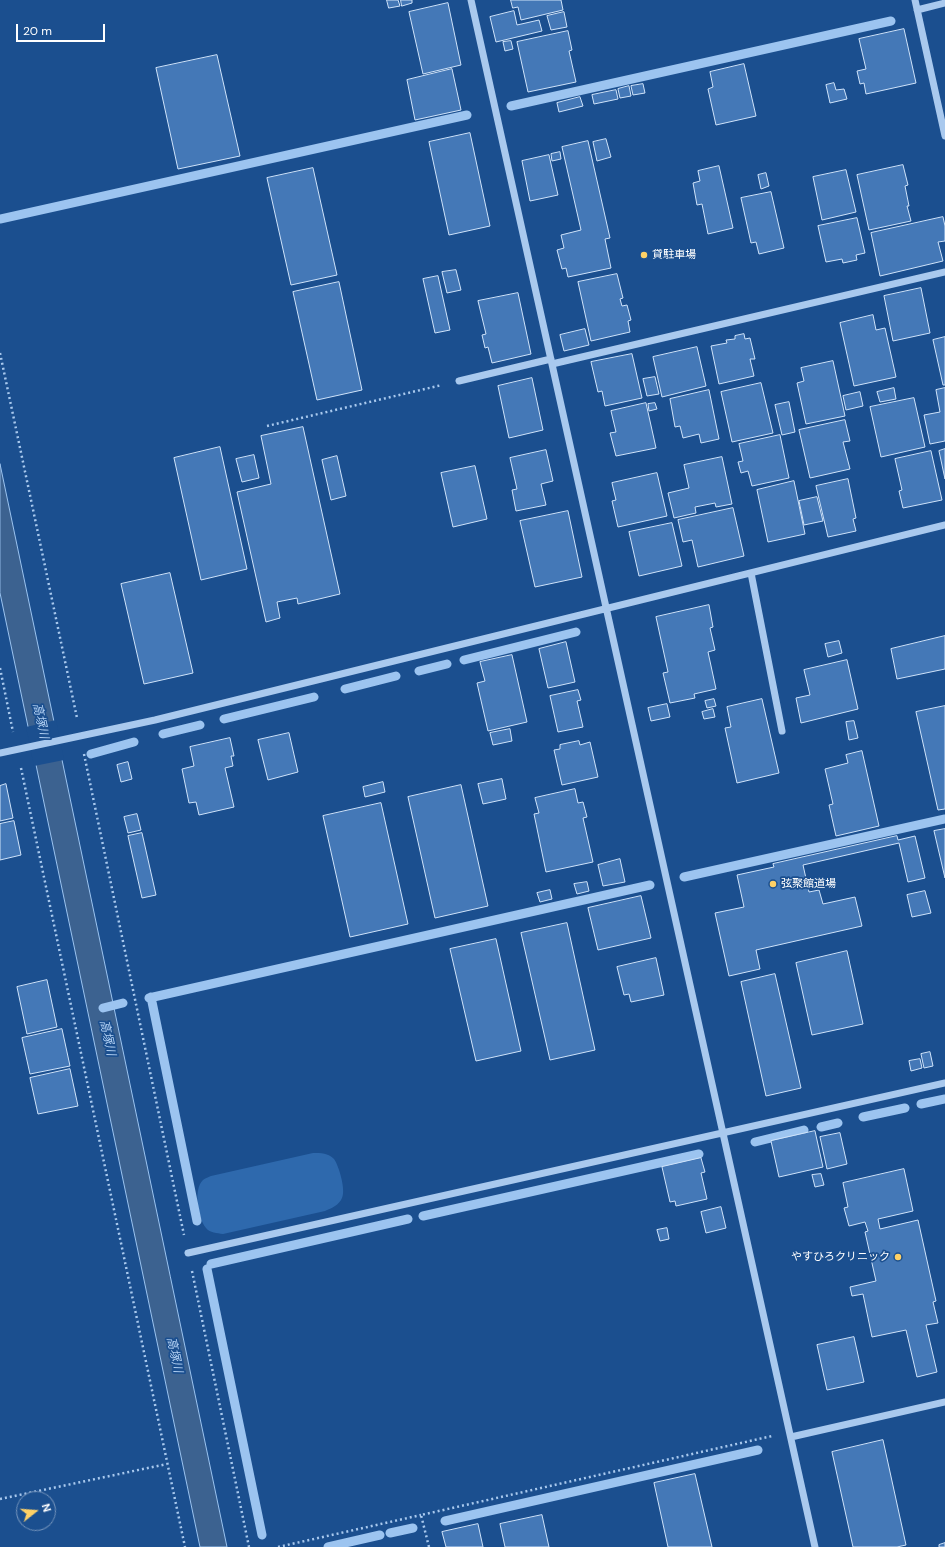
<!DOCTYPE html>
<html>
<head>
<meta charset="utf-8">
<style>
	body { margin:0 }
	#map { position:relative; width:945px; height:1547px; overflow:hidden; background:#1b4f8f; font-family:"DM Sans",sans-serif }
	canvas { display:block }
	.north { position:absolute; left:16px; top:1491px; width:40px; height:40px; box-sizing:border-box; background:#1b4f8f; border:1px solid #7695bc; border-radius:50%; rotate:73deg; font-size:11px; font-weight:700; line-height:16px; text-align:center; color:#fff }
	.north::after { content:''; display:block; margin:auto; width:14px; height:18px; background:#ffd166; clip-path:polygon(50% 0,100% 100%,50% 72%,0 100%) }
	.scale { position:absolute; left:16px; top:24px; width:89px; height:18px; box-sizing:border-box; border:2px solid #fff; border-top:0; padding-left:5px; font-size:12px; line-height:14px; white-space:nowrap; color:#fff; -webkit-text-stroke:3px #1b4f8f; paint-order:stroke }
</style>
</head>
<body>
<div id="map">
<canvas width="945" height="1547"></canvas>
<div class="north">N</div>
<div class="scale">20 m</div>
</div>
<script>
const ctx = document.querySelector('canvas').getContext('2d');
ctx.lineJoin = 'round';
function fillPath(path, color) { ctx.fillStyle = color; ctx.fill(path, 'evenodd'); }
function trace(path, color, width, dash) { ctx.strokeStyle = color; ctx.lineWidth = width; ctx.lineCap = dash ? 'butt' : 'round'; ctx.setLineDash(dash || []); ctx.stroke(path); }
function write(font, color, halo, rows, align = 'center') {
  ctx.font = font + ' "DM Sans","Noto Sans JP",sans-serif'; ctx.lineWidth = 3.5; ctx.setLineDash([]); ctx.textBaseline = 'middle'; ctx.strokeStyle = halo; ctx.fillStyle = color; for (const [text, x, y, turn = 0] of rows) {
    ctx.save(); ctx.translate(x, y); ctx.rotate((+turn || 0) * Math.PI / 180); ctx.textAlign = isNaN(turn) ? turn : align; if (halo) ctx.strokeText(text, 0, 0); ctx.fillText(text, 0, 0); ctx.restore();
  }
}
const green = new Path2D(`
	M313 1153C321 1153 328 1153 334 1159 339 1166 346 1190 342 1198 339 1205 332 1208 325 1211L223 1234C217 1233 210 1233 206 1228 198 1218 193 1189 203 1180 205 1178 209 1177 211 1176Z`);
const water = new Path2D(`
	M0 464 227 1547H200L0 593Z`);
const pier = new Path2D(`
	M56 720 64 760 34 766 26 727Z`);
const stream = new Path2D(`
	M511 106 891 21
	M0 219 467 115
	M464 660 576 632
	M419 671 447 664
	M345 689 396 676
	M224 719 314 697
	M163 734 200 725
	M91 754 134 742
	M684 877 945 819
	M151 997 197 1221
	M149 998 650 885
	M103 1008 123 1003
	M921 1104 945 1099
	M863 1117 905 1108
	M821 1127 838 1123
	M755 1142 804 1130
	M423 1216 699 1154
	M211 1264 408 1219
	M207 1269 262 1535
	M445 1521 758 1450
	M390 1533 413 1528
	M328 1547 380 1535`);
const building = new Path2D(`
	M387 0H398L400 6 389 8Z
	M401 0H412V3L402 6Z
	M511 0H561L563 10 521 20 518 7 513 8Z
	M448 3 461 65 423 74 409 12Z
	M514 11 517 25 539 20 542 31 496 42 490 17Z
	M564 12 567 27 551 30 547 16Z
	M904 29 916 83 866 94 864 83 860 84 857 71 866 69 859 39Z
	M568 31 572 50 569 51 576 82 528 92 517 42Z
	M511 41 513 49 505 51 503 42Z
	M217 55 240 156 178 169 156 68Z
	M744 64 756 116 716 125 708 89 713 87 710 72Z
	M452 69 461 110 415 120 407 80Z
	M834 83 836 90 844 89 847 99 830 103 826 85Z
	M643 84 645 93 633 95 631 86Z
	M629 86 631 96 620 98 618 89Z
	M616 90 618 99 594 104 592 95Z
	M580 97 583 106 559 112 557 103Z
	M470 133 490 226 449 235 429 142Z
	M606 139 611 157 597 161 593 142Z
	M588 141 610 238 605 239 611 268 568 277 566 268 562 269 557 250 564 248 561 235 581 230 562 147Z
	M560 152 561 159 552 161 551 154Z
	M549 155 558 195 530 201 522 161Z
	M903 165 908 185 905 186 909 206H907L911 221 869 230 857 175Z
	M719 166 733 228 708 234 702 204 697 205 693 183 700 181 698 171Z
	M313 168 337 275 291 285 267 178Z
	M846 170 856 212 822 220 813 177Z
	M766 173 769 186 761 189 758 175Z
	M771 192 784 248 759 254 756 242 751 243 741 198Z
	M943 217 945 226V241L938 242 943 261 880 276 871 233Z
	M857 218 865 253 856 255 857 260 843 263 842 259 826 262 818 226Z
	M456 270 461 290 447 293 442 272Z
	M617 274 623 298 620 299 622 306 627 305 631 320 628 321 630 332 591 341 578 282Z
	M438 276 450 330 435 333 423 279Z
	M339 282 362 390 317 400 293 292Z
	M921 288 930 333 893 341 884 296Z
	M518 293 531 354 492 363 488 347 485 348 482 335 486 334 478 301Z
	M873 315 876 330 885 328 896 377 854 386 840 323Z
	M585 329 589 345 564 351 560 335Z
	M744 334 745 339 750 338 755 359H750L754 376 719 384 711 346 727 343 726 340 735 339V336Z
	M945 337V385H943L933 340Z
	M697 347 706 386 662 397 653 357Z
	M632 354 642 398 605 406 602 391 598 392 591 362Z
	M833 361 845 416 806 424 797 383 804 381 801 368Z
	M655 377 659 394 647 396 643 379Z
	M532 378 543 430 509 438 498 386Z
	M761 383 773 433 732 442 721 392Z
	M894 388 896 399 880 402 877 392Z
	M945 388V441L930 444 924 415 940 412 936 390Z
	M709 390 719 439 701 443 699 434 683 438 680 426 675 427 670 399Z
	M860 392 863 406 846 410 843 396Z
	M914 398 925 447 881 457 870 407Z
	M789 402 795 432 782 435 775 405Z
	M646 403 656 448 616 456 610 433 616 432 611 411Z
	M655 403 657 409 649 411 648 404Z
	M845 420 850 441 843 442 850 469 810 478 799 430Z
	M303 427 340 594 298 604 297 598 277 602 280 618 266 622 237 492 271 484 261 436Z
	M780 435 789 478 752 486 748 471 741 473 738 462 743 461 739 444Z
	M220 447 247 569 201 580 174 458Z
	M945 449V479L939 451Z
	M546 450 553 481 541 484 546 505 516 511 512 490 517 489 510 458Z
	M931 451 942 500 903 508 899 491 902 490 895 459Z
	M254 455 259 478 242 482 236 459Z
	M337 456 346 496 331 500 322 460Z
	M722 457 732 504 716 507 715 503 695 507 696 513 674 518 668 493 689 488 684 465Z
	M475 466 487 519 453 527 441 473Z
	M657 473 667 516 618 527 612 501 616 500 612 483Z
	M848 479 856 518 853 519 856 531 828 537 816 486Z
	M794 481 805 534 768 542 757 490Z
	M817 497 823 521 804 525 799 501Z
	M733 508 744 556 698 567 692 540 683 542 678 520Z
	M568 511 582 577 535 587 520 521Z
	M672 523 682 566 639 576 629 532Z
	M170 573 193 673 144 684 121 584Z
	M709 605 713 627 710 628 715 650 708 652 716 689 694 694 695 698 670 703 663 673 668 672 656 617Z
	M945 636V669L897 679 891 649Z
	M839 641 842 653 828 657 825 644Z
	M566 642 575 682 548 688 539 649Z
	M512 655 527 722 488 731 477 683 485 681 480 662Z
	M847 660 858 709 801 723 796 698 810 695 804 670Z
	M578 690 581 700 577 701 583 727 558 732 550 696Z
	M714 699 716 706 707 708 705 701Z
	M762 699 779 773 737 783 725 728 731 727 727 707Z
	M667 704 670 717 651 721 648 708Z
	M945 706V809L938 810 916 712Z
	M713 709 715 717 704 719 702 712Z
	M854 721 858 738 849 740 846 722Z
	M510 729 512 741 493 745 490 733Z
	M289 733 298 772 268 780 258 740Z
	M230 738 234 756H231L233 766 225 768 234 807 199 815 196 802 189 803 182 769 194 766 190 747Z
	M579 741 580 745 590 742 598 777 562 785 554 750 560 749V745Z
	M862 751 879 826 836 836 829 805 833 804 825 769 848 763 846 755Z
	M128 762 132 779 121 782 117 765Z
	M502 779 506 799 483 804 478 784Z
	M383 782 385 792 365 797 363 787Z
	M6 784 13 818 0 821V786Z
	M461 785 488 906 435 918 408 797Z
	M575 789 578 803 583 802 587 817 583 818 593 862 546 872 534 814 539 813 535 798Z
	M381 803 408 924 350 937 323 816Z
	M137 814 141 830 128 833 124 817Z
	M14 821 21 855 0 860V824Z
	M945 829V878L934 831Z
	M142 833 156 895 142 898 128 836Z
	M897 836 898 840 915 836 925 878 908 882 899 843 803 865 809 892 819 890 823 904 855 897 862 926 756 950 760 969 729 976 715 913 744 907 737 875 774 867 773 864Z
	M620 859 625 882 603 886 598 865Z
	M587 882 589 891 577 894 574 884Z
	M550 890 552 899 540 902 537 893Z
	M925 891 931 913 912 917 907 895Z
	M641 896 651 938 598 950 588 908Z
	M567 923 595 1050 550 1060 521 933Z
	M496 939 521 1051 476 1061 450 949Z
	M847 951 863 1024 812 1035 796 963Z
	M656 958 664 995 631 1002 629 994 624 995 617 967Z
	M775 974 801 1088 766 1096 741 982Z
	M47 980 57 1027 27 1034 17 987Z
	M62 1029 70 1066 30 1074 22 1038Z
	M930 1052 933 1066 924 1068 921 1054Z
	M920 1059 922 1068 911 1071 909 1061Z
	M70 1069 78 1106 38 1114 30 1078Z
	M815 1131 823 1167 779 1177 771 1141Z
	M840 1133 847 1164 827 1169 820 1137Z
	M701 1158 705 1172 701 1173 707 1199 676 1206 675 1201 670 1202 662 1167Z
	M904 1169 913 1211 878 1219 880 1229 918 1220 936 1301 933 1302 938 1323 926 1325 937 1372 917 1377 906 1330 872 1337 863 1294 852 1296 850 1287 876 1281 865 1232 868 1231 865 1222 849 1226 844 1208 848 1207 843 1183Z
	M821 1174 824 1185 815 1187 812 1175Z
	M721 1207 726 1228 706 1233 701 1212Z
	M667 1228 669 1239 660 1241 657 1230Z
	M854 1337 864 1382 827 1390 817 1345Z
	M883 1440 906 1545 897 1547H853L832 1452Z
	M695 1474 712 1547H668L654 1483Z
	M542 1515 549 1547H505L500 1524Z
	M478 1524 483 1547H446L442 1532Z
	M945 1543V1547H939V1545Z`);
const path = new Path2D(`
	M0 353 77 718
	M267 426 442 385
	M0 668 13 732
	M84 754 184 1235
	M21 768 185 1547
	M192 1271 249 1547
	M0 1499 167 1464
	M278 1547 421 1515
	M429 1547 421 1515 772 1436`);
const minor = new Path2D(`
	M471 0 815 1547
	M915 0 945 136
	M917 10 945 3
	M552 364 945 272
	M459 381 551 359
	M751 573 782 731
	M0 753 155 720 945 525
	M188 1253 945 1083
	M791 1437 945 1402`);
const markers = [
	[644,255,4,"#ffd166"],
	[773,884,4,"#ffd166"],
	[898,1257,4,"#ffd166"]
];
const poiNames = [
	["貸駐車場",652,255],
	["弦聚館道場",781,884],
	["やすひろクリニック",890,1257,"right"]
];
const waterNames = [
	["高塚川",40,721,78],
	["高塚川",107,1038,78],
	["高塚川",174,1355,78]
];
fillPath(green, '#2e69ad');
fillPath(water, '#3c6290');
trace(water, '#9cc4f0', 1);
fillPath(pier, '#1b4f8f');
trace(stream, '#9cc4f0', 9);
fillPath(building, '#4478b7');
trace(building, '#cfe3fa', 1);
trace(path, '#a9c9ee', 2.5, [2, 3]);
trace(minor, '#a9c9ee', 7);
for (const [x, y, r, color] of markers) { const dot = new Path2D(); dot.arc(x, y, r, 0, 2 * Math.PI); ctx.fillStyle = color; ctx.fill(dot); trace(dot, '#1b4f8f', 1.5); }
write('11px', '#fff', '#1b4f8f', poiNames, 'left');
write('italic 12px', '#b5d3f5', '#1b4f8f', waterNames);
</script>
</body>
</html>
